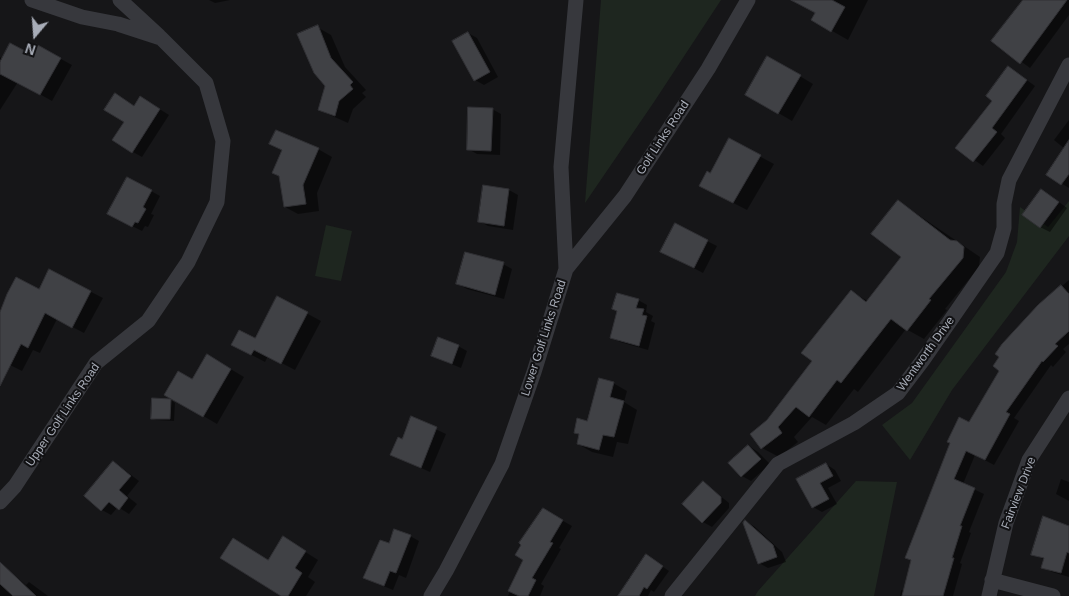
<!DOCTYPE html>
<html>
<head>
<meta charset="utf-8">
<style>
	body { margin:0 }
	#map { position:relative; width:1069px; height:596px; overflow:hidden; background:#161618; font-family:Arial,sans-serif }
	canvas { display:block }
	.north { position:absolute; left:10px; top:10px; width:50px; height:50px; -webkit-text-stroke:4px #111113; paint-order:stroke; rotate:198deg; font-size:14px; font-weight:700; line-height:20px; text-align:center; color:#a8adb8 }
	.north::after { content:''; display:block; margin:auto; width:18px; height:22px; background:#a8adb8; clip-path:polygon(50% 0,100% 100%,50% 72%,0 100%) }
</style>
</head>
<body>
<div id="map">
<canvas width="1069" height="596"></canvas>
<div class="north">N</div>
</div>
<script>
const ctx = document.querySelector('canvas').getContext('2d');
ctx.lineJoin = 'round';
function fillPath(path, color) { ctx.fillStyle = color; ctx.fill(path, 'evenodd'); }
function trace(path, color, width, dash) { ctx.strokeStyle = color; ctx.lineWidth = width; ctx.lineCap = dash ? 'butt' : 'round'; ctx.setLineDash(dash || []); ctx.stroke(path); }
function write(font, color, halo, rows, align = 'center') {
  ctx.font = font + ' Arial,sans-serif'; ctx.lineWidth = 4; ctx.setLineDash([]); ctx.textBaseline = 'middle'; ctx.strokeStyle = halo; ctx.fillStyle = color; for (const [text, x, y, turn = 0] of rows) {
    ctx.save(); ctx.translate(x, y); ctx.rotate((+turn || 0) * Math.PI / 180); ctx.textAlign = isNaN(turn) ? turn : align; if (halo) ctx.strokeText(text, 0, 0); ctx.fillText(text, 0, 0); ctx.restore();
  }
}
const green = new Path2D(`
	M601 0H721L654 102 585 203Z
	M1069 201V236L952 390 910 460 882 425 912 403 1006 272 1017 242 1020 207 1048 227Z
	M326 225 352 231 341 281 315 276Z
	M856 481 897 482 874 596H755L758 591Z`);
const shadow = new Path2D(`
	M209 0H230L215 3Z
	M802 0H868L848 40 813 20 816 13Z
	M1038 0H1069V15L1030 68 993 41Z
	M317 27 331 35 345 67 366 90 362 93 366 97 353 109 348 123 319 110 327 85Z
	M468 33 477 38 498 77 484 85 475 80Z
	M37 46 72 65 52 101 18 82 0 110V57L3 59 31 56Z
	M768 57 813 84 792 121 746 94Z
	M1017 73 1035 86 1001 134 1005 138 983 166 957 148Z
	M150 103 169 115 142 157 133 152 135 107Z
	M492 109 501 114 500 155 477 154 468 149Z
	M1069 120V188L1048 175 1065 149 1054 140Z
	M729 140 774 164 747 210 714 193 710 175Z
	M271 144 318 149 332 157 317 193 319 211 298 214 285 207 280 177 274 173 283 151Z
	M509 190 518 195 513 230 488 226 479 221Z
	M151 191 160 196 151 214 154 215 148 227 145 226 142 231 118 219Z
	M1051 196 1067 208 1050 232 1040 227Z
	M898 201 980 257 979 267 945 309 947 310 924 339 906 329 858 392 854 389 826 425 812 417 794 437 798 442 779 457 762 448 768 421 814 361 851 292 868 301 903 257Z
	M675 225 717 246 703 273 671 256Z
	M503 264 512 269 504 299 467 289 458 284Z
	M50 271 103 298 84 333 57 319 40 353 33 350 22 371 0 360V314L39 291Z
	M1069 280V344L1063 349 1066 352 1053 367 1051 365 1014 418 1019 421 994 465 975 455 963 484 984 494 969 532 971 533 960 563 962 564 953 596H900L901 590 905 591 912 561 907 558 951 443 969 423 1039 306Z
	M278 298 321 321 295 370 268 356 265 362 246 352Z
	M638 300 647 305 646 312 653 316 651 321 655 323 648 350 620 342 611 337Z
	M458 346 467 351 461 368 432 356Z
	M207 355 244 377 217 424 166 394 192 380Z
	M613 383 627 391 624 402 637 410 628 444 617 442 613 457 592 452 578 444 580 435 575 432 588 422Z
	M171 400 175 403 174 421 156 420 152 418Z
	M412 418 446 434 430 472 392 455 402 440Z
	M749 446 758 452 770 464 751 481 742 476Z
	M114 462 139 481 127 496 137 504 129 514 118 507 111 515 102 510Z
	M826 464 835 470 841 481 828 488 837 504 822 512 813 507 798 480Z
	M1061 479 1069 482V501L1056 494Z
	M703 482 729 503V508L712 527 703 522Z
	M544 510 572 526 559 548 561 549 541 584 544 586 540 596H508Z
	M746 521 755 527 782 552 786 562 768 568 759 563Z
	M1069 527V577L1052 572 1043 567 1045 560 1033 554Z
	M410 536 419 541 406 578 399 575 393 590 364 578 390 545Z
	M296 546 318 560 308 577 315 582 306 596H283L269 561Z
	M653 560 669 571 654 592 651 590 648 596H621L629 577 632 578Z
	M5 568 26 585 29 582 48 596H0V573Z`);
const building = new Path2D(`
	M791 0H832L845 7 831 32 811 20 815 13Z
	M1023 0H1067L1020 64 991 41Z
	M318 25 331 58 353 82 350 85 353 89 339 101 335 116 318 110 325 86 314 73 297 34Z
	M468 32 490 72 474 81 452 41Z
	M10 43 31 54 36 44 61 58 40 95 0 74V62Z
	M767 56 801 75 778 114 745 95Z
	M1008 66 1027 80 992 128 997 132 973 162 955 148 992 101 986 96Z
	M115 93 134 106 140 96 160 109 132 153 112 140 124 122 104 110Z
	M468 107 493 108 491 151 467 150Z
	M276 130 319 148 303 185 306 204 284 207 279 176 272 173 282 150 269 144Z
	M729 138 761 155 733 203 699 186 707 171 710 173Z
	M1069 140V174L1061 185 1046 175Z
	M127 177 152 190 143 207 146 209 138 223 135 222 132 227 107 214Z
	M483 185 509 189 504 226 478 222Z
	M1041 189 1059 202 1040 228 1022 215Z
	M898 200 950 240 957 241 964 247 963 258 929 299 931 300 907 331 891 319 841 383 837 380 809 417 796 407 778 427 782 433 761 449 750 434 767 420 812 361 801 353 851 290 866 302 901 257 871 234Z
	M675 223 708 240 694 268 660 252Z
	M465 252 504 262 495 295 456 284Z
	M49 269 91 291 72 328 45 313 28 348 21 344 0 386V312L7 294 16 277 39 289Z
	M1061 285 1069 294V331L1055 344 1058 346 1043 362 1042 361 1006 412 1010 414 985 460 966 451 954 479 975 488 960 526H962L952 558H954L943 596H902L911 560 905 558 950 443 947 442 959 417 969 422 999 371 993 366 999 357 995 354 1002 344 1038 305Z
	M617 293 639 299 636 308 644 309 642 315 647 316 639 346 610 338 617 311 612 309Z
	M277 296 308 312 281 364 254 350 251 355 231 345 239 330 255 338Z
	M438 337 459 345 452 364 431 356Z
	M207 354 231 369 203 417 164 395 178 371 192 379Z
	M599 378 614 382 610 397 624 401 614 437 603 435 599 450 577 444 579 434 574 433 577 418 587 421Z
	M152 398 171 399 170 419H151Z
	M411 416 437 427 421 468 390 455 398 437 402 439Z
	M748 445 761 459 741 477 728 463Z
	M113 461 131 476 119 490 128 498 119 510 109 502 101 511 84 496Z
	M826 463 833 476 820 483 829 499 812 508 796 479Z
	M703 481 721 497V503L702 523 682 504Z
	M543 508 563 520 550 542 553 543 532 578 536 580 528 596H519L508 591 523 560 515 555 521 545 519 543Z
	M1043 516 1069 526V553L1067 552 1061 573 1041 568 1044 558 1031 555Z
	M745 520 773 545 777 557 758 564 743 523Z
	M394 529 411 535 396 573 390 571 384 586 363 578 380 540 389 543Z
	M283 536 306 551 295 568 302 573 288 596H281L220 558 233 538 268 560Z
	M646 554 663 566 647 589 644 587 639 596H618Z
	M0 562 36 596H13L0 584Z`);
const street = new Path2D(`
	M120 0 159 36
	M566 269 625 196 708 69 748 0
	M0 502 15 486 96 363 148 321 188 262 217 202 223 141 206 83 161 38 118 24 82 17 32 0
	M992 580 1053 596
	M431 596 446 571 502 464 534 372 566 269 561 167 576 0
	M672 596 778 464 854 423 898 393 923 360 997 253 1004 228V204L1009 180 1069 65
	M989 596 1006 523 1029 460 1069 398`);
const streetNames = [
	["Golf Links Road",663,138,-57],
	["Lower Golf Links Road",544,338,-72],
	["Wentworth Drive",926,354,-54],
	["Upper Golf Links Road",63,415,-56],
	["Fairview Drive",1019,493,-69]
];
fillPath(green, '#1e261f');
fillPath(shadow, '#0007');
fillPath(building, '#404145');
trace(building, '#303034', 1);
trace(street, '#37383d', 15);
write('12px', '#a8adb8', '#111113', streetNames);
</script>
</body>
</html>
